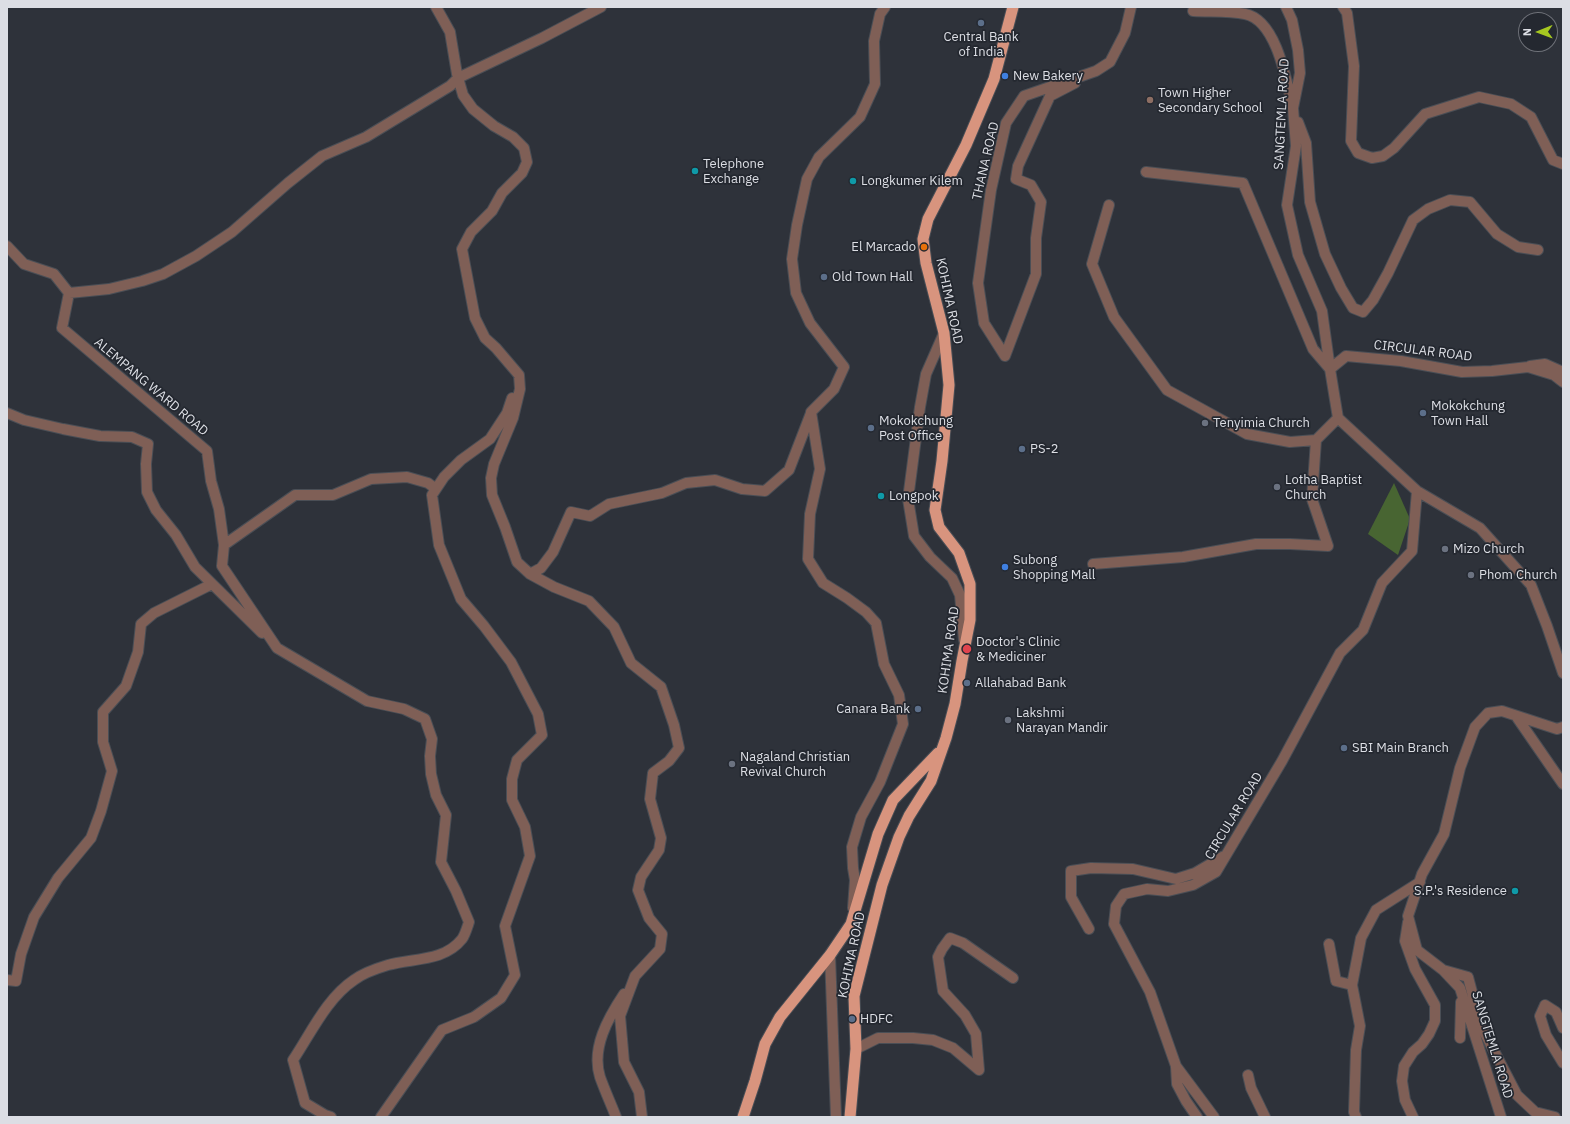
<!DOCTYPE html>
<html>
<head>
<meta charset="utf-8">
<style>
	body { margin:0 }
	#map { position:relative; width:1570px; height:1124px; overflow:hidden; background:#2e323a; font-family:"IBM Plex Sans",sans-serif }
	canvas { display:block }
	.frame { position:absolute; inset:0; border:8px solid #dcdee4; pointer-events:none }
	.north { position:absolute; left:1518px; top:12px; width:40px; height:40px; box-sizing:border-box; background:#242830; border:1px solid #6e7178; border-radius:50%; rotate:269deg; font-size:11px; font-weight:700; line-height:16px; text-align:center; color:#dcdee4 }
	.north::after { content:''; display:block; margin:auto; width:14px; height:18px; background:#a6c821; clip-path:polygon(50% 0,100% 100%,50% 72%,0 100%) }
</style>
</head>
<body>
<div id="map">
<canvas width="1570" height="1124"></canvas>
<div class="frame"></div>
<div class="north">N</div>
</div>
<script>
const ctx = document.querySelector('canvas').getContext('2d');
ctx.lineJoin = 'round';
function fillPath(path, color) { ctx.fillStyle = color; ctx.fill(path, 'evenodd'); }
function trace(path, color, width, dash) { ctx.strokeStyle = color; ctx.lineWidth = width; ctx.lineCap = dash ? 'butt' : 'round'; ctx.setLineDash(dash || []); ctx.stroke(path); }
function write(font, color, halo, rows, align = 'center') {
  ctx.font = font + ' "IBM Plex Sans",sans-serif'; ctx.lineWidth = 3.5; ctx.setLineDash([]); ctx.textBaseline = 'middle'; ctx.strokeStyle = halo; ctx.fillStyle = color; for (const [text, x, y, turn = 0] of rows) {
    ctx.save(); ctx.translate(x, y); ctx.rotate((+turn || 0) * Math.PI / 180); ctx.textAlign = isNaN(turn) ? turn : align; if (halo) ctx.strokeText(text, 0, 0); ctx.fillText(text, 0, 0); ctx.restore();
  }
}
const green = new Path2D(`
	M1394 483 1410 519 1398 555 1368 534Z`);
const minor = new Path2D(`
	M436 7 450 32 457 74 463 95 473 109 494 126 513 137 524 148 527 162 522 173 502 193 492 211 471 232 462 249 475 318 485 338 496 348 519 375 520 389 513 418 494 464 491 478 492 495 505 527 517 562 530 574 554 587 589 601 614 627 631 663 661 687 674 725 679 748 669 761 653 773 650 799 661 838 659 850 641 877 638 890 649 918 662 934 660 949 635 976 620 1016 624 1062 639 1092 642 1117
	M1286 7 1292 20 1298 50 1300 73 1293 108 1296 146 1287 205 1298 255 1322 311 1330 369 1338 418 1417 491 1480 528 1531 585 1547 626 1563 673
	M1343 7 1347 13 1354 66 1351 141 1358 153 1372 158 1383 156 1394 148 1425 114 1479 97 1511 104 1531 117 1553 160 1563 164
	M1193 11C1210 12 1229 11 1245 14 1276 20 1286 78 1292 105
	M1298 122 1306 143 1310 202 1325 254 1341 288 1353 308 1363 312 1373 300 1388 273 1413 220 1428 209 1450 200 1470 202 1497 234 1518 247 1538 250
	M1146 172 1243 183 1313 349 1330 369 1346 356 1401 361 1462 372 1492 371 1528 367 1554 375 1563 382
	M1109 205 1092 264 1114 317 1167 390 1247 434 1290 442 1316 440 1338 418
	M7 246 24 264 54 274 69 293 62 328 207 451 211 481 219 509 224 545 222 566 277 648 367 701 404 709 425 719 432 739 430 756 431 774 436 795 446 815 441 862 456 891 469 922C467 928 465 935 462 939 444 962 412 958 388 965 378 968 363 973 354 980 327 998 311 1033 293 1060L305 1103 325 1115 331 1117
	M69 293 109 289 142 281 163 274 196 256 232 232 288 183 322 156 366 137 450 86 458 78 542 38 601 7
	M944 333 926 374 920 407 908 499 914 536 930 557 952 578 960 595 964 640
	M1005 356 984 323 978 283 991 190 1006 123 1024 96 1096 71 1110 62 1125 33 1131 7
	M1005 356 1036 274V238L1041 202 1031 185 1016 179 1018 166 1050 96 1075 83
	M1530 366 1545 364 1563 372
	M7 413 24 420 63 429 100 436 132 437 148 444 146 464 147 492 156 510 176 535 195 567 262 633
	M224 545 295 495H333L371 479 407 477 428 483 436 489
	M1093 564 1183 557 1256 544H1290L1328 546 1312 499 1316 440
	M530 574 541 568 553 552 571 512 590 516 609 504 662 493 686 483 715 480 742 489 765 491 789 470 811 413
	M1516 716 1563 784
	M853 908 855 880 853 868 852 847 861 817 880 782 903 724 899 695 884 664 876 623 866 612 847 598 823 583 808 559 810 514 820 469 811 412 834 389 844 367 810 323 796 293 792 259 797 225 807 179 819 157 860 117 875 84 874 41 880 14 885 7
	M1408 922 1405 941 1415 969 1435 1005V1021L1429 1034 1422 1044 1413 1052 1404 1066 1402 1081 1405 1100 1413 1117
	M1089 929 1071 897V871L1091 868 1133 869 1176 879 1195 873 1224 856
	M1329 944 1336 981 1352 985 1361 938 1376 910 1420 882
	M830 955 836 1117
	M1443 970 1468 977 1481 1026 1517 1095 1535 1112 1555 1117
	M7 980 16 981 21 954 34 917 58 878 91 838 101 811 112 771 103 742V712L126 686 138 652 141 624 154 613 212 584
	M1352 985 1360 1026 1356 1050 1354 1112 1356 1117
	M1563 1028 1556 1012 1545 1005 1540 1016 1546 1035 1563 1063
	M1460 1038 1461 1002
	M856 1049 878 1038H913L933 1040 953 1048 979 1070 976 1034 965 1015 943 991 938 957 942 949 950 938 963 943 1013 978
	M1176 1067 1177 1084 1186 1101 1197 1117
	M1248 1075 1251 1088 1265 1117
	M381 1117 442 1030 474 1017 501 998 515 975 505 926 530 856 525 827 512 800V779L517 760 542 735 538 714 511 662 484 626 461 599 439 545 432 495 444 477 461 460 490 439 507 413 512 398
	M616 1117C611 1104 605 1091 600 1077 591 1048 608 1018 624 994
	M1214 1117 1176 1066 1150 992 1114 924 1116 906 1124 894 1147 889 1168 891 1193 885 1216 872 1282 761 1340 653 1363 630 1382 583 1412 551 1417 491
	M1501 1117 1460 988 1443 970 1417 950 1408 916 1422 874 1444 834 1460 768 1475 727 1488 713 1502 711 1557 729 1563 727`);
const trunk = new Path2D(`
	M743 1117 755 1081 765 1044 780 1017 830 955 851 924 878 834 893 800 938 753
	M850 1117 856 1049 854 996 882 885 899 837 909 816 931 781 946 738 955 704 962 661 970 620V584L959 553 939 527 935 510 942 461 949 385 944 333 926 263 923 239 928 219 966 145 994 79 1013 7`);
const markers = [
	[981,23,4,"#5c6f8a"],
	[1005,76,4,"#3f7fe0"],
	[1150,100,4,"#8d6e63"],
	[695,171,4,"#0f9aa8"],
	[853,181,4,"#0f9aa8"],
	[924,247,4,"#e8710a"],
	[824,277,4,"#5c6f8a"],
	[1423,413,4,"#5c6f8a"],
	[1205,423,4,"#6b7280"],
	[871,428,4,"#5c6f8a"],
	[1022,449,4,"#5c6f8a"],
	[1277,487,4,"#6b7280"],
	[881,496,4,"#0f9aa8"],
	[1445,549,4,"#6b7280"],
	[1005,567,4,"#3f7fe0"],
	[1471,575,4,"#6b7280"],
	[967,649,5,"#e0444e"],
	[967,683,4,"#5c6f8a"],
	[918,709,4,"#5c6f8a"],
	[1008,720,4,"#6b7280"],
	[1344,748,4,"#5c6f8a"],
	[732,764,4,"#6b7280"],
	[1515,891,4,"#0f9aa8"],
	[852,1019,4,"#5c6f8a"]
];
const poiNames = [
	["Central Bank",981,37,"center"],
	["of India",981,52,"center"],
	["New Bakery",1013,76],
	["Town Higher",1158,93],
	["Secondary School",1158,108],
	["Telephone",703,164],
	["Exchange",703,179],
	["Longkumer Kilem",861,181],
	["El Marcado",916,247,"right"],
	["Old Town Hall",832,277],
	["Mokokchung",1431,406],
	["Town Hall",1431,421],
	["Mokokchung",879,421],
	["Post Office",879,436],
	["Tenyimia Church",1213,423],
	["PS-2",1030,449],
	["Lotha Baptist",1285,480],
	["Church",1285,495],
	["Longpok",889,496],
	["Mizo Church",1453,549],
	["Subong",1013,560],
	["Shopping Mall",1013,575],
	["Phom Church",1479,575],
	["Doctor's Clinic",976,642],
	["& Mediciner",976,657],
	["Allahabad Bank",975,683],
	["Canara Bank",910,709,"right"],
	["Lakshmi",1016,713],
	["Narayan Mandir",1016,728],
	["SBI Main Branch",1352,748],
	["Nagaland Christian",740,757],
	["Revival Church",740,772],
	["S.P.'s Residence",1507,891,"right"],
	["HDFC",860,1019]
];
const streetNames = [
	["SANGTEMLA ROAD",1282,114,-87],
	["THANA ROAD",986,161,-77],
	["KOHIMA ROAD",949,301,78],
	["CIRCULAR ROAD",1423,351,7],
	["ALEMPANG WARD ROAD",151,387,40],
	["KOHIMA ROAD",949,650,-82],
	["CIRCULAR ROAD",1234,816,-59],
	["KOHIMA ROAD",852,955,-78],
	["SANGTEMLA ROAD",1492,1045,73]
];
fillPath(green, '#486532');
trace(minor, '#4a4e55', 12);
trace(trunk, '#4a4e55', 13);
trace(minor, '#7f5f56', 10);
trace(trunk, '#d8947e', 11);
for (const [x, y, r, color] of markers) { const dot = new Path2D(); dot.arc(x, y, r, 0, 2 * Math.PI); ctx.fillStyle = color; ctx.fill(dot); trace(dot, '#242830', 1.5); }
write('13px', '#dcdee4', '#242830', poiNames, 'left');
write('13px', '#dcdee4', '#242830', streetNames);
</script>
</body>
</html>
